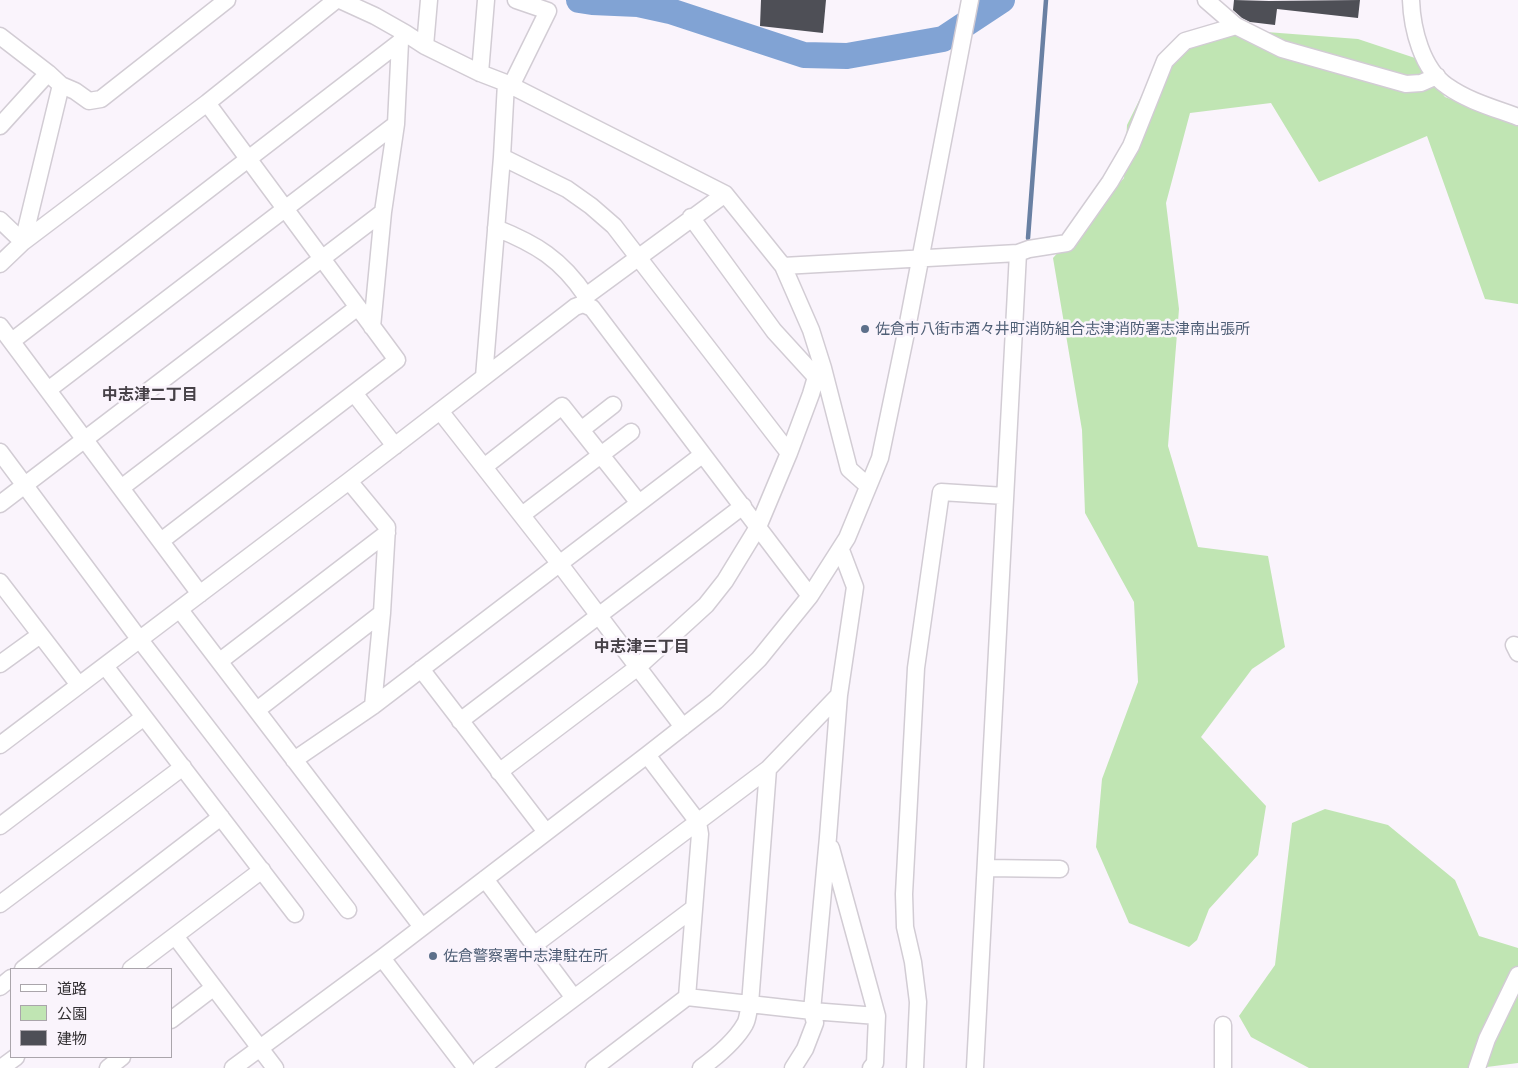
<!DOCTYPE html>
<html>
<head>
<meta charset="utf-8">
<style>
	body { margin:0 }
	#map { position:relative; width:1518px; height:1068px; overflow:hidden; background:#faf4fc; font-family:"Alegreya Sans","Noto Sans JP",sans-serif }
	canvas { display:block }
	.legend { position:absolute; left:10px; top:968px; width:162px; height:90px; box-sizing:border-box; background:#faf4fc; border:1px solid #aaa5ab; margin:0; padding:6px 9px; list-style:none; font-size:15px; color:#322f32 }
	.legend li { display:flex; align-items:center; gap:10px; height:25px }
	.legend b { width:25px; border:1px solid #aaa5ab }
</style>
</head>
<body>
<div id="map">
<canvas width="1518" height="1068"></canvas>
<ul class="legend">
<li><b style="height:6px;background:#fff"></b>道路</li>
<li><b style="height:14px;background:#c0e5b3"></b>公園</li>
<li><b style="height:14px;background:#4e4f56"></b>建物</li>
</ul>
</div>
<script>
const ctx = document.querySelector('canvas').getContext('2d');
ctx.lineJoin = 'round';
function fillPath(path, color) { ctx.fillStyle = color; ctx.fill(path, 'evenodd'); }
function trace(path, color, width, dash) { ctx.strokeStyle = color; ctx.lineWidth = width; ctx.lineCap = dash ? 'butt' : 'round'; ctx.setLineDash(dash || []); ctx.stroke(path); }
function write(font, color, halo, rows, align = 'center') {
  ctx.font = font + ' "Alegreya Sans","Noto Sans JP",sans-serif'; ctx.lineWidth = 5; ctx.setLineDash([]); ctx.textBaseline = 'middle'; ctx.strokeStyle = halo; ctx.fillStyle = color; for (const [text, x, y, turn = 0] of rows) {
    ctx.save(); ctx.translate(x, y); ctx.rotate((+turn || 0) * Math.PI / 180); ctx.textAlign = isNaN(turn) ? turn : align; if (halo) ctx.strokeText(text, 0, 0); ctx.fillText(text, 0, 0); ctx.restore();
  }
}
const green = new Path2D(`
	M1201 27 1358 39 1415 58 1445 97 1518 124V304L1485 299 1427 136 1319 182 1271 103 1190 113 1166 203 1179 309 1168 446 1198 547 1268 556 1285 647 1252 669 1201 737 1266 806 1258 855 1209 909 1197 940 1189 947 1129 923 1096 847 1102 779 1138 682 1134 602 1085 513 1082 430 1053 258 1124 178 1127 125 1160 58Z
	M1325 809 1388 825 1455 880 1479 936 1518 948V1063L1479 1068H1309L1251 1037 1239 1016 1275 965 1292 823Z`);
const stream = new Path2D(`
	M1028 238 1046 0`);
const river = new Path2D(`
	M579 0 592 2 638 4 670 11 804 55 847 56 943 39 1002 0`);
const building = new Path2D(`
	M761 0H826L823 33 760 26Z
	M1234 0 1269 1 1360 0 1358 18 1277 9 1275 25 1250 22 1242 18 1233 10Z`);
const minor = new Path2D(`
	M340 0 375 16 405 33 425 46 480 73 506 83 725 194 783 266 811 330 823 368 849 469 868 486
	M1206 0 1236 26 1282 49 1406 84 1421 83 1437 76
	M1411 0C1412 29 1422 69 1447 86 1468 101 1494 108 1518 117
	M0 36 48 73 61 85 23 242 0 220
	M425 46 429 0
	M480 73 486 0
	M61 85 75 91 89 101 101 99 227 0
	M511 86 548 11 516 0
	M0 126 48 73
	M502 157 567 189 591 206 614 226 789 453
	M691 217 774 331 816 377
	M496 228C536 244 561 259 586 296
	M1018 253 1029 249 1067 243 1110 182 1131 146 1165 61 1185 41 1236 26
	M0 264 23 242 207 103 336 0
	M783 266 1018 253 975 1068
	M583 304 586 296 725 194
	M0 326 200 594
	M372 327 383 212 396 124 400 42 403 36
	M12 341 400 42
	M484 377 502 157 506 83
	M48 390 396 124
	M354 393 395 446
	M440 411 559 563 683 727
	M581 430 613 405
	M0 452 140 640 348 910
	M484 467 562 406 639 503
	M349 481 387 527 382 613 373 706
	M121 488 358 307
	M0 504 383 212
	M522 515 631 432
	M161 541 397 360 207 103
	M0 582 79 685
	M180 610 422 927
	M1514 645 1518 653
	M220 661 387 533
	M0 664 40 635
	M105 666 295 914
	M421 669 546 832
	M257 710 382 613
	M460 721 743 506
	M0 745 349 481 566 314 575 307 583 304 592 308 810 596
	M647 755 698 822 700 834 687 997
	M294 760 373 706 702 455
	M499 772 638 667 706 605 725 581 758 527 789 453 811 394 816 377 823 368
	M0 826 144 717
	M831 848 877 1016 875 1063 871 1068
	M986 868 1060 869
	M485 879 574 998
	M0 904 183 767
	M175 936 275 1068
	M534 945 768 769 839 695
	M382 958 466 1068
	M23 969 221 817
	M131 969 262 870
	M0 987 11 978
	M171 1020 213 988
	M1223 1025V1068
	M1 1068 16 1057
	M108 1068 122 1057
	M233 1068 382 958 647 755 716 701 759 659 810 596 847 538 880 458 907 328 970 0
	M481 1068 694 908
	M594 1068 687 997 812 1011 877 1016
	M701 1068C716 1057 736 1040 745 1024 748 1019 748 1011 750 1004L768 769
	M793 1068 805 1049 815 1023 812 1011 828 837 839 695 855 587 841 550
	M915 1068 918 1002 913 962 905 927 904 894 916 668 941 492 1005 496
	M1477 1068 1487 1039 1518 975`);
const markers = [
	[865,329,5,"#5c6f8a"],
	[433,956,5,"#5c6f8a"]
];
const serviceNames = [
	["佐倉市八街市酒々井町消防組合志津消防署志津南出張所",875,329],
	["佐倉警察署中志津駐在所",443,956]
];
const neighbourhoodNames = [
	["中志津二丁目",150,395],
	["中志津三丁目",642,647]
];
fillPath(green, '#c0e5b3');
trace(stream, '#6980a3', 4.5);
trace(river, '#81a3d4', 26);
fillPath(building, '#4e4f56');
trace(minor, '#d2ccd4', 19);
trace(minor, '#fff', 16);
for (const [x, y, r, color] of markers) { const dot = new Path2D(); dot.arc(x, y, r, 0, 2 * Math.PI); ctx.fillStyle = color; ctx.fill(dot); trace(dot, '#faf4fc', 2); }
write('15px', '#4e5e75', '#faf4fc', serviceNames, 'left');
write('bold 16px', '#464147', '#faf4fc', neighbourhoodNames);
</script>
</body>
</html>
